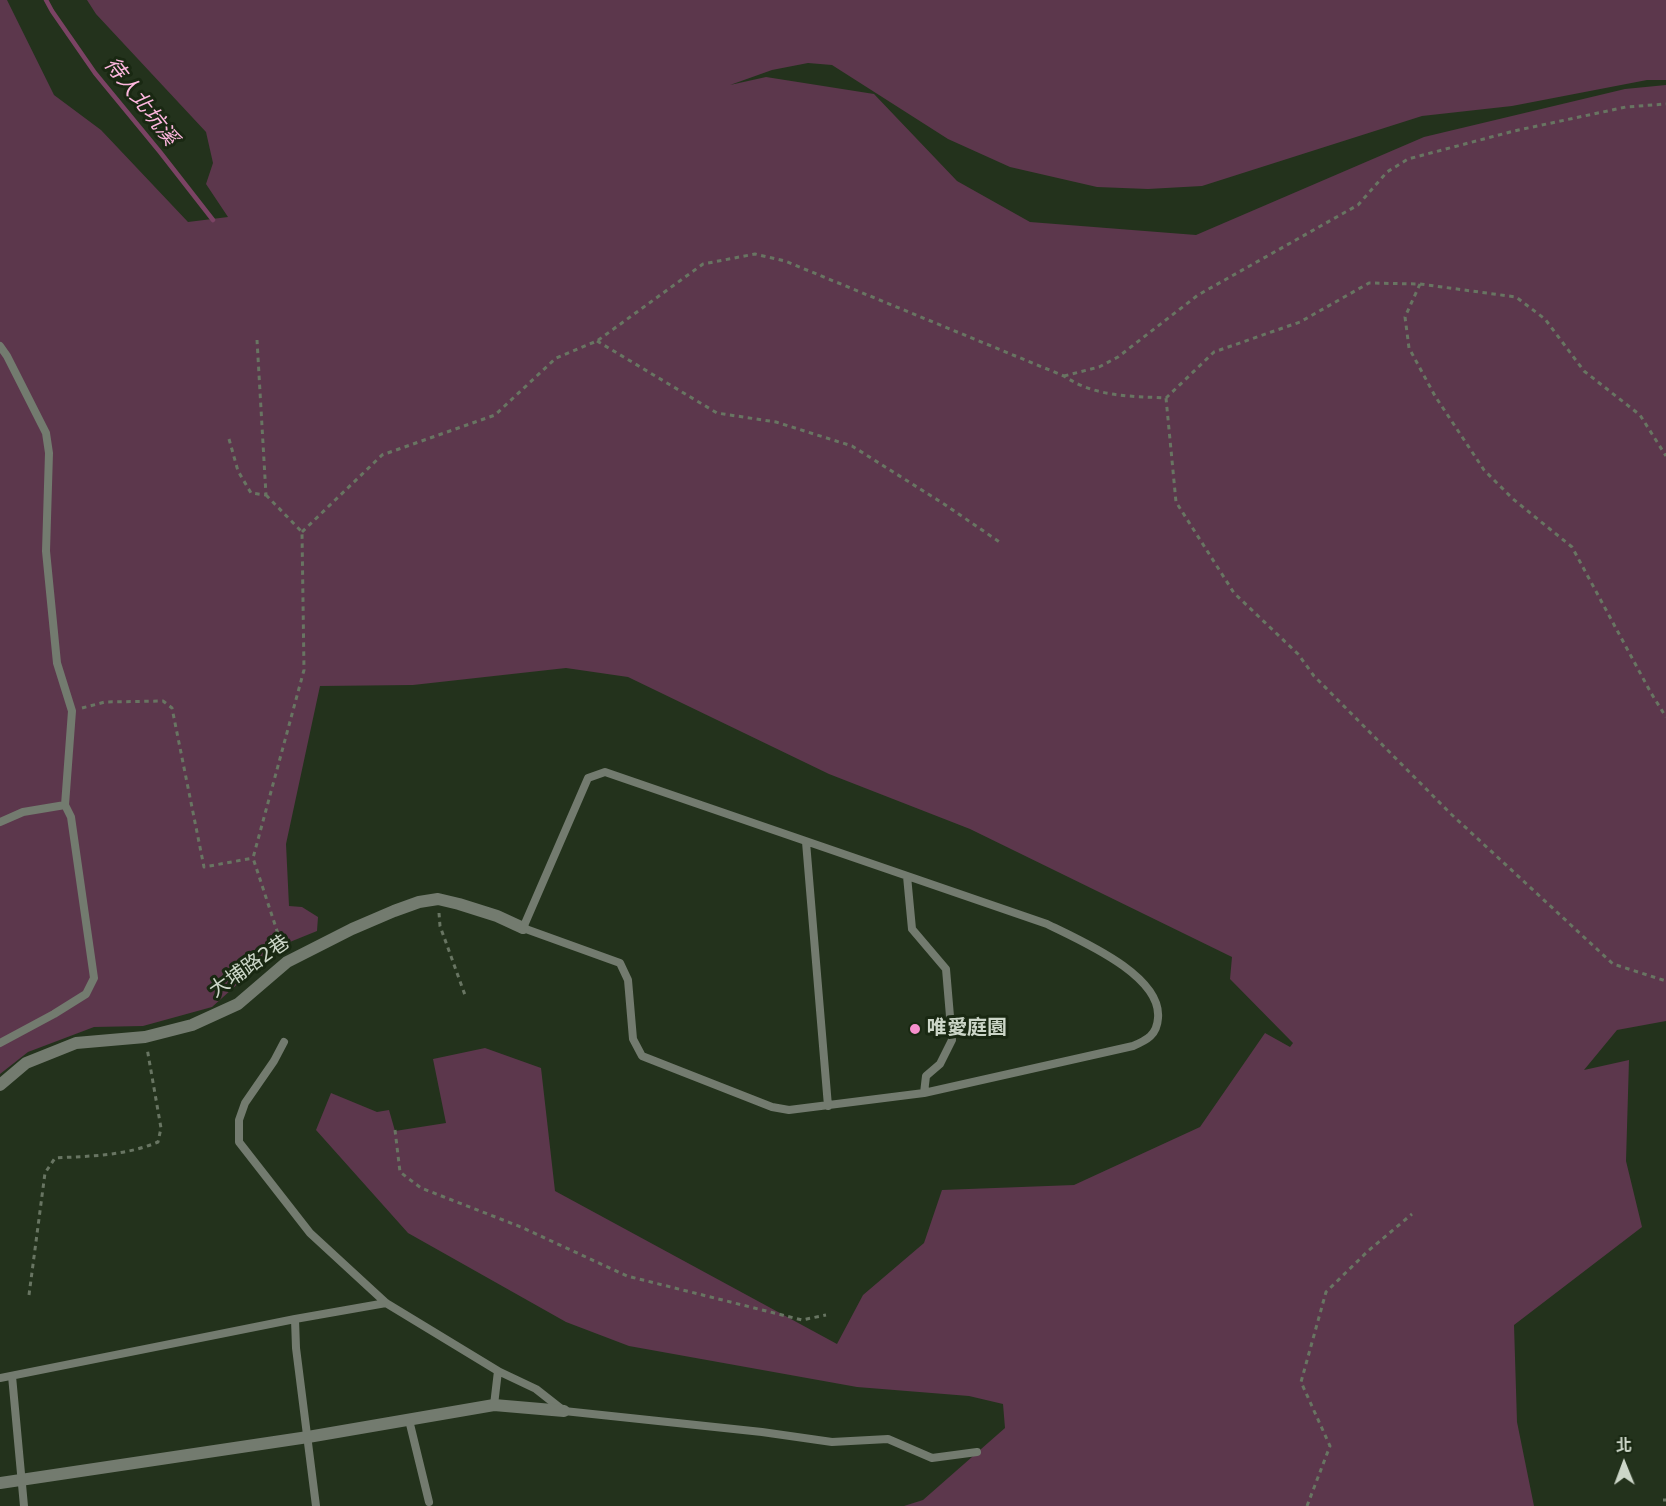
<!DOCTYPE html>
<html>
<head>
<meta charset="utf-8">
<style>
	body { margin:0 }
	#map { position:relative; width:1666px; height:1506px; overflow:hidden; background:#23321c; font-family:"DejaVu Sans","Noto Sans TC",sans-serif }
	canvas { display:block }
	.north { position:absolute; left:1594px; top:1434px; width:60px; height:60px; -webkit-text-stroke:4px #192812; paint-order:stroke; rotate:359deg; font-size:16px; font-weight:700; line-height:24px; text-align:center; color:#ccd6c8 }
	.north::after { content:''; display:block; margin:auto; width:21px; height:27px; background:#ccd6c8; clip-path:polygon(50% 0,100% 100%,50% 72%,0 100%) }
</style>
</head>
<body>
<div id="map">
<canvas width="1666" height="1506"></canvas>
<div class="north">北</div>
</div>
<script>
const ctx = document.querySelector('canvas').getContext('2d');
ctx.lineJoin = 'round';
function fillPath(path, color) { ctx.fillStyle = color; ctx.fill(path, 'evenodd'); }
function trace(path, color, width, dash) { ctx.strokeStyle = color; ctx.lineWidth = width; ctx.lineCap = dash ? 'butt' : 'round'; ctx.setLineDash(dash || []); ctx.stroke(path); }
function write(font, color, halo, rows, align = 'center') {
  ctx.font = font + ' "DejaVu Sans","Noto Sans TC",sans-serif'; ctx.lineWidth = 6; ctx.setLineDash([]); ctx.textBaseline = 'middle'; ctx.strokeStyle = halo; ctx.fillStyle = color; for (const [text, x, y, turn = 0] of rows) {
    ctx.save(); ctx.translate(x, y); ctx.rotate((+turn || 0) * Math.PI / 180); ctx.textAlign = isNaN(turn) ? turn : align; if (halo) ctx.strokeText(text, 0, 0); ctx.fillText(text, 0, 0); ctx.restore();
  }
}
const green = new Path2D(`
	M0 0H7L54 95 101 130 188 222 228 217 206 184 213 163 206 132 96 14 87 0H1666V80H1647L1512 106 1422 116 1202 186 1148 189 1097 187 1010 167 948 139 832 65 808 63 772 70 730 85 766 77 874 94 957 181 1030 222 1196 235 1424 137 1625 89 1666 85V1021L1617 1030 1584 1070 1629 1060 1626 1161 1642 1227 1514 1325 1517 1422 1534 1506H904L923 1500 1005 1428 1003 1404 969 1396 857 1387 629 1346 566 1322 408 1233 316 1130 331 1093 377 1112 389 1110 395 1131 446 1123 433 1059 485 1048 541 1068 555 1191 837 1344 863 1295 924 1243 942 1190 1074 1185 1200 1127 1265 1033 1290 1047 1293 1043 1230 979 1232 957 970 829 829 774 628 677 566 668 413 685 320 686 286 844 289 906 302 907 318 917 317 931 280 946 212 1007 143 1026 94 1027 28 1052 0 1074Z`);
const stream = new Path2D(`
	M46 0 52 11 95 73 160 152 213 220`);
const path = new Path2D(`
	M1420 284 1405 317 1409 348 1435 396 1484 470 1513 499 1572 547 1651 693 1666 717
	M597 341 717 413 776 422 852 446 944 504 1001 543
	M1064 376 1099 367 1118 357 1198 295 1358 205 1387 172 1408 159 1514 131 1626 107 1666 104
	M1166 398 1176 502 1234 593 1298 654 1314 676 1451 814 1613 964 1666 981
	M229 439 238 471 251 493 266 495 257 340
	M266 495 302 532 304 670 253 858 283 949
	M302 532 382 455 495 415 556 358 597 341 703 264 755 254 785 261 1064 376C1095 397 1129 396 1166 398L1214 352 1300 322 1369 283 1420 284 1516 297 1545 319 1584 371 1640 415 1666 456
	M82 708 105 702 163 701 172 708 204 867 253 858
	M439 913 440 926 465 995
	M395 1130 400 1172 421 1188 521 1227 627 1276 802 1320 826 1315
	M29 1295 45 1173 55 1158C90 1156 125 1156 158 1142L161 1128 147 1048
	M1663 1500H1666
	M1307 1506 1330 1446 1301 1382 1326 1292 1368 1251 1412 1214`);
const service = new Path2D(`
	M0 346 7 356 46 433 49 453 46 551 57 663 72 711 65 805
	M605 772 1047 924C1079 940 1162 975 1158 1018 1157 1035 1147 1040 1133 1046L924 1093 789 1110 772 1107 642 1056 633 1039 628 980 620 963 523 928 588 778Z
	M0 822 23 812 65 805 71 817 94 978 86 994 54 1014 0 1043
	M806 842 828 1106
	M907 876 912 929 946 969 952 1040 940 1064 926 1076 924 1093
	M284 1042 274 1061 245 1103 239 1120V1142L310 1233 386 1303 498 1371 536 1389 564 1411 762 1432 832 1442 888 1439 932 1458 977 1452
	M295 1319 296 1348 316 1506
	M12 1376 24 1506
	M0 1378 295 1319 386 1303
	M494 1405 498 1371
	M409 1420 429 1502`);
const minor = new Path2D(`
	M0 1085 26 1063 76 1043 145 1037 192 1025 238 1004 287 962 352 929 394 911 419 902 438 899 459 904 497 916 523 928
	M0 1483 308 1437 494 1405 564 1411`);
const markers = [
	[915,1029,6,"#f790cd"]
];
const streetNames = [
	["大埔路2巷",250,967,-35]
];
const poiNames = [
	["唯愛庭園",927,1029]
];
const waterNames = [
	["待人北坑溪",140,102,52]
];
fillPath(green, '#5c374c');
trace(stream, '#7b4364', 4.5);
trace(path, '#687562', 3, [4.5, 4.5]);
trace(service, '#737b6f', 8);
trace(minor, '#737b6f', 12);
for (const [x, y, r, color] of markers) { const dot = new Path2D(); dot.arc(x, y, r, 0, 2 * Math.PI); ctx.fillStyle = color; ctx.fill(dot); trace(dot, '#192812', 2); }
write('20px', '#ccd6c8', '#192812', streetNames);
write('bold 20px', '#ccd6c8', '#192812', poiNames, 'left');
write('italic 21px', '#feb7df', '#192812', waterNames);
</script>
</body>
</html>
